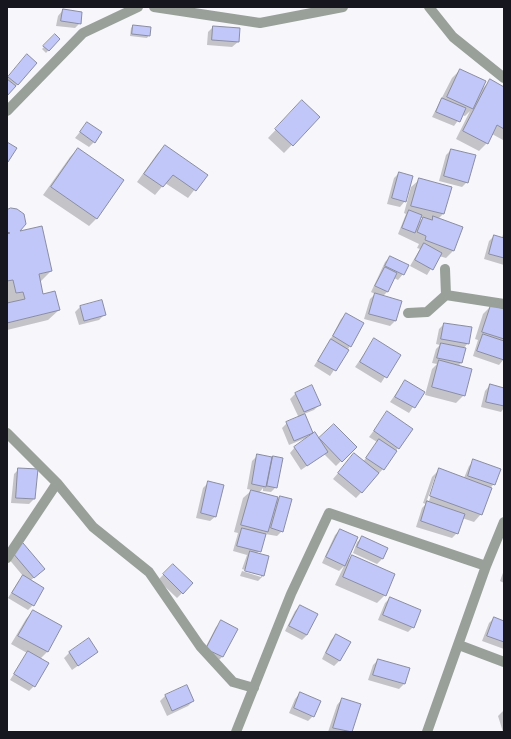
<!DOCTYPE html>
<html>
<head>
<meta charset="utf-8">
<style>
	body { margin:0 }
	#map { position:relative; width:511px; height:739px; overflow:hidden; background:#f6f6fb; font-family:Merriweather,serif }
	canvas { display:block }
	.frame { position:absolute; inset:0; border:8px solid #15161e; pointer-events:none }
</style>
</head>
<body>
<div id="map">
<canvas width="511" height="739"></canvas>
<div class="frame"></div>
</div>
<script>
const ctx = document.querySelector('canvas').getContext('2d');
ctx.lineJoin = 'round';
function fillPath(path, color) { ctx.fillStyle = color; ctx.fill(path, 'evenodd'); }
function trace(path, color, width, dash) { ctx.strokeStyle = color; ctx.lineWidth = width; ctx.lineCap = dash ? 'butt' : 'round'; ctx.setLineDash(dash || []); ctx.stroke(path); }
const shadow = new Path2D(`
	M63 10 80 23 75 28 56 26 58 16Z
	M133 26 149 35 147 38 130 36 131 28Z
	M213 27 238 42 232 47 207 45 208 32Z
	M55 35 59 39 46 53 42 49Z
	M22 61 18 84 7 95V79Z
	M460 70 482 89 490 81 504 88V138L503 140 492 134 487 143 479 151 456 139 470 111 465 116 462 115 454 126 432 117 452 78Z
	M302 102 319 117 284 153 268 138Z
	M87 123 94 142 89 147 75 138Z
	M165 146 206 175 188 198 165 183 155 195 137 182 157 154Z
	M78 149 96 219 89 226 43 195 70 157Z
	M451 150 467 182 462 187 439 181 446 155Z
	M399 173 405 201 400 207 387 204 394 178Z
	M419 180 450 188 443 214 438 219 454 250 446 258 439 256 427 275 410 266 420 249 417 248 419 244 398 234 406 214 404 213 411 187ZM420 218H423L418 223Z
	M7 212 18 233 51 271 40 282 43 296 59 310 48 320 7 330Z
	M504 231V265L484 259 489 241 494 236 502 238Z
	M390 257 403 274 398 280 394 278 387 292 383 296 401 302 395 321 390 326 364 319 370 299 375 294 371 292 385 262Z
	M101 301 105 314 99 320 79 325 75 312 80 307Z
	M491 306 504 310V359L499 365 473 356 478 340 475 339 483 314Z
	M346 314 350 346 330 376 314 366 329 342 341 319Z
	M444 324 468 343 463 349H465L461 363 458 366 464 395 456 403 425 395 432 369 437 364 432 363 436 349 440 345 436 344 439 329Z
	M374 340 399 355 381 383 355 367Z
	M405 381 423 392 409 413 390 402Z
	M490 385 504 389V408L501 412 481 407 485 391Z
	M296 393 320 404 314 410 304 414 312 433 306 438 289 445 282 428 287 423 299 418 290 399Z
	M387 413 398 448 383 469 356 498 333 479 349 460 363 462 377 442 369 437Z
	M334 426 355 447 336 466 324 454 301 470 290 453 295 447 319 440Z
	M258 455 282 459 276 487 271 492 263 491V488L259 493 275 502 280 497 282 531 277 536 265 534 257 554 268 557 263 576 258 581 240 576 242 571 261 577V575L242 569 247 555 233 551 238 533 234 532 243 498 252 490 247 489 252 461Z
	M474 461 494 484 491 487 481 514 474 522 462 518 457 533 452 538 416 527 422 508 426 504 423 503 432 477 440 469 464 478 469 466ZM435 477H437L429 501 427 500Z
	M19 469 34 499 29 504 11 503 14 474Z
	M209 482 216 516 210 521 196 518 203 488Z
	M340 530 345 563 352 556 385 595 377 603 335 585 344 566 339 571 322 563 335 535Z
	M363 537 387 548 382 559 377 564 353 553 357 542Z
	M13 553 38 574 30 581 33 605 28 610 8 598 18 582 23 576 8 558Z
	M173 565 192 583 177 598 158 580Z
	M504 570V583L500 581Z
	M390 598 413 627 408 632 378 620 385 603Z
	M300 606 307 635 302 640 285 631 295 611Z
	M33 611 61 626 47 652 40 659 34 686 29 691 10 680 27 653 11 644 26 619Z
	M494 618 504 622V649L482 641 489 623Z
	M222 622 236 630 222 657 217 662 202 654 216 627Z
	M336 635 340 660 334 666 322 659 331 640Z
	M97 652 72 670 64 658 69 653Z
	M378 660 409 669 404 684 399 689 368 680 373 665Z
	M187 687 193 701 188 706 167 716 160 701 165 696Z
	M300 693 313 716 308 721 289 713 295 699Z
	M342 699 360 705 351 732H328L337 705Z
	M504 710V732H503L498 716Z`);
const building = new Path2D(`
	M63 9 82 12 81 24 61 21Z
	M133 25 151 27 150 36 132 34Z
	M213 26 240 28 239 42 212 40Z
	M55 34 60 39 49 51 43 46Z
	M27 54 37 63 18 85 8 77Z
	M460 69 486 81 473 109 447 97Z
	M7 79 16 86 7 96Z
	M490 79 504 87V129L497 125 488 144 463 131Z
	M442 98 466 108 460 122 436 112Z
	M302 100 320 117 293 146 275 129Z
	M87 122 102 132 95 143 80 132Z
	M7 142 17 148 8 162H7Z
	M165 145 208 175 196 191 173 175 163 187 144 174Z
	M78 148 124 180 97 219 51 187Z
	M451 149 476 155 468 183 444 176Z
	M399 172 413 176 406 202 392 198Z
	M419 178 452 187 444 214 411 206Z
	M11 208 17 209 24 214 26 224 20 231 42 226 52 271 39 274 43 294 55 291 60 310 7 323V303L25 299 23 292 16 293 13 280 7 281V234L10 233 7 232V210Z
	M409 210 422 215 415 233 402 228Z
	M433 216 463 227 454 251 425 240 426 236 417 232 423 217 432 220Z
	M494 235 504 238V258L489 254Z
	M424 243 442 253 433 270 415 260Z
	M390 256 409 265 404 275 385 266Z
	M385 267 397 273 388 292 375 286Z
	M375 293 402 301 396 321 369 314Z
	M102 300 106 315 84 321 80 306Z
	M491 305 504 309V339L482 332Z
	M346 313 364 323 351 347 333 336Z
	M444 323 472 327 469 344 441 339Z
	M483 334 504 341V360L477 351Z
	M374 338 401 355 387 378 360 362Z
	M331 339 349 350 336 371 318 361Z
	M441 343 466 348 462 363 437 358Z
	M439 360 472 369 465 396 432 387Z
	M405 380 425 392 415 408 395 397Z
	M490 384 504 388V406L486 402Z
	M312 385 321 405 304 412 295 393Z
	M387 411 413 429 399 449 374 431Z
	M305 414 313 433 294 441 286 422Z
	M334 424 357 447 342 462 319 438Z
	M315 432 328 452 307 466 294 447Z
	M379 439 397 451 384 470 366 458Z
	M354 453 379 473 362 493 338 473Z
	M257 454 272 457 266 487 252 484Z
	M273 456 283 458 277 488 267 486Z
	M473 459 501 469 495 485 468 476Z
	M18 468 38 469 35 499 16 498Z
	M439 468 492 488 482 515 430 496Z
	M208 481 224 485 216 517 201 513Z
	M251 490 278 497 268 532 241 525Z
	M280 496 292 499 283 532 271 528Z
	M427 501 465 514 458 534 421 521Z
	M242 528 266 534 261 552 237 546Z
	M340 529 358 537 345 566 326 557Z
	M362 536 388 548 383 559 357 547Z
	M23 543 45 569 34 578 12 552Z
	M250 551 269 556 264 576 245 571Z
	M352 555 395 574 386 596 343 577Z
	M173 564 193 583 183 594 163 574Z
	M23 575 44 588 34 606 12 593Z
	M390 597 421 610 414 628 383 615Z
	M300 605 318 614 307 635 289 626Z
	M33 610 62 626 48 652 18 636Z
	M494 617 504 621V642L487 636Z
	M221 620 238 629 223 657 206 649Z
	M336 634 351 642 340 661 326 653Z
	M89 638 98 652 78 666 69 652Z
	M28 651 49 663 35 687 14 674Z
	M378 659 410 668 405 684 373 675Z
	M187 685 194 701 172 711 165 695Z
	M300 692 321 701 314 717 294 708Z
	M342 698 361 704 352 732 333 728Z`);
const minor = new Path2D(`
	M154 7 260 23 343 7
	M429 7 453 37 504 78
	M7 111 83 33 138 7
	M446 295 504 304
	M408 313 427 312 446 295 445 269
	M7 433 57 483 7 558
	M57 483 93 527 149 572 200 646 233 682 254 688
	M459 645 504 662
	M236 732 291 594 329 513 486 566
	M427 732 486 566 504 522`);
fillPath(shadow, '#0003');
fillPath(building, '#c1c7f8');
trace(building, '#8a8da2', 1);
trace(minor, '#98a099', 10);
</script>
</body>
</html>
